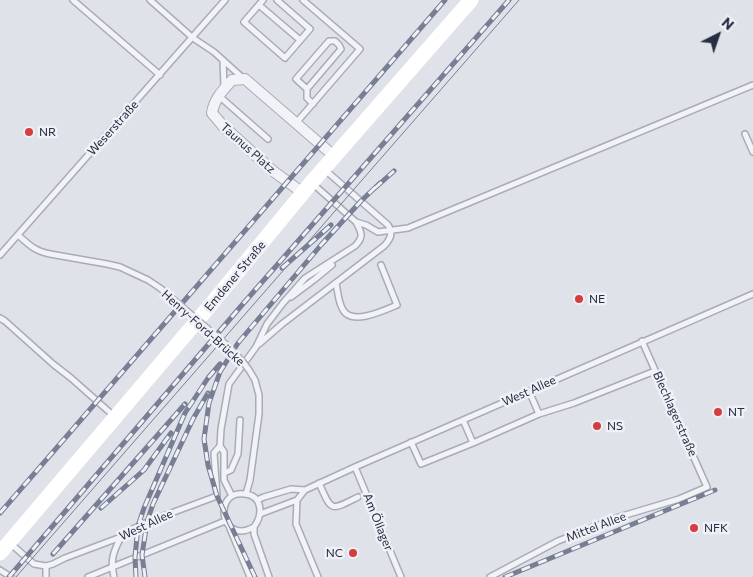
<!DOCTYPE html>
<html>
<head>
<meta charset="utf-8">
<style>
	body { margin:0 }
	#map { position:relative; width:753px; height:577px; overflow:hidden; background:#dfe2e9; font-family:Commissioner,sans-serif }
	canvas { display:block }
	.north { position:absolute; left:693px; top:10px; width:50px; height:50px; -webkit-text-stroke:4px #eff1f7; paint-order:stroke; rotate:41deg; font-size:14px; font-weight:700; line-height:20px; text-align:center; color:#272d42 }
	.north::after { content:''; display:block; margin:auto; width:18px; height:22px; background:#272d42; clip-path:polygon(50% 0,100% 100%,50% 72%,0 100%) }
</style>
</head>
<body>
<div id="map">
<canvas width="753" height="577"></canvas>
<div class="north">N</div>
</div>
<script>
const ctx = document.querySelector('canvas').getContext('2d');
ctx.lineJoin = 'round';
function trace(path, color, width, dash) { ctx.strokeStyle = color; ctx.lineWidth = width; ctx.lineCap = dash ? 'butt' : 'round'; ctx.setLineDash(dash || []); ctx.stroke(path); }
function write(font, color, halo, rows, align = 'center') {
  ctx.font = font + ' Commissioner,sans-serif'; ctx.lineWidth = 5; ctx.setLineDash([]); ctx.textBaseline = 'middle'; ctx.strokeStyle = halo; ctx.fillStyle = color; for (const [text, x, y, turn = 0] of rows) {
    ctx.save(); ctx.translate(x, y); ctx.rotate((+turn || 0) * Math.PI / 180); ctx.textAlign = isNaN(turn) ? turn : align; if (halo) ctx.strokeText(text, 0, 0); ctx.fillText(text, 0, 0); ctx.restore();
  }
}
const lane = new Path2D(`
	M73 0 160 75
	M150 0 193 38 214 52 244 79
	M263 0 244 22 285 58 310 29 277 0
	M259 5 300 40
	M223 60 224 86
	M307 89 296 79 329 41H335L339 45 341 49 307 89V98L313 104
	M219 96 268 139
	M296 123 360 49 303 0
	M745 134 753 152
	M356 222 366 225 378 232 408 228 753 85
	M18 235C29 245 35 251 50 254
	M0 255 225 0
	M336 283C338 292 338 302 343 310 352 326 385 310 397 305L381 265
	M291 297 315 279 332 265
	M0 318 5 321 53 364 71 378 115 417
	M259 344 282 324 384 246C390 240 394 233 388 225L324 169
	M539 414 574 403 655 371
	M411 442 421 464 473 443 463 420
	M473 443 539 414 529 391
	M355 467 401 577
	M224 473 231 470 238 454 240 420
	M319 483C332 512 330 511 358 497
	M246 494 250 480
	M217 496 214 453 220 446
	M232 496 224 480V452L220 446 221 429 229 384 256 347 267 324 283 303 305 278 355 246C364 237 362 233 356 222L312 183
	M257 500 264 497 291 489 305 490
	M297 500 296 524 318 577
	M260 514 297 500 305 490 355 467 753 294
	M229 526 250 577
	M254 527C220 546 212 489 245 494 263 496 263 515 254 527V534L269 577
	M11 544 34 564 46 566 53 564 65 558 121 537 128 531 147 522 217 496
	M0 570 11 577
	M46 577V566
	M88 577 225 521
	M114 577C110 561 113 552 121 537
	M490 577 558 541 619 517 679 499 707 487 642 341`);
const street = new Path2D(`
	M303 193 273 171 223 126 212 113C214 99 223 90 232 80L245 79 334 156`);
const secondary = new Path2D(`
	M0 553 208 308 311 183 471 0`);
const tram = new Path2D(`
	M16 577 519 0`);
const rail = new Path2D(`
	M375 188 394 171
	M282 268 331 225
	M101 508 144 470 171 433
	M0 513 445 0
	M53 554 185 404
	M9 577 242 305 509 0
	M136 577 135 557 138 526 144 508 185 413 208 378 220 364
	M145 577 142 555 147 522 153 504 193 419 208 393
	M255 577 217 496 208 465 204 439 209 403 220 372 238 343 321 245 361 201 380 183
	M505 577 715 490`);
const laneBridge = new Path2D(`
	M50 254 107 264 120 267 148 280 160 288 229 347 243 362 249 370 255 380 259 395V414L250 480`);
const markers = [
	[29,132,5,"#d63d3e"],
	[579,299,5,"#d63d3e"],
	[718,412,5,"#d63d3e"],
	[597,426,5,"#d63d3e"],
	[694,528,5,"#d63d3e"],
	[353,553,5,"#d63d3e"]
];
const streetNames = [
	["Weserstraße",113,128,-48],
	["Taunus Platz",248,148,42],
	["Emdener Straße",235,276,-50],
	["Henry-Ford-Brücke",203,328,42],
	["West Allee",529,391,-24],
	["Blechlagerstraße",675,414,66],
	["Am Öllager",378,522,68],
	["West Allee",146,525,-25],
	["Mittel Allee",596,527,-21]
];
const poiNames = [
	["NR",39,132],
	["NE",589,299],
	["NT",728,412],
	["NS",607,426],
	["NFK",704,528],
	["NC",343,553,"right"]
];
trace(lane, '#a8acb7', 8);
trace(street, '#a8acb7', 12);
trace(lane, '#f2f3f7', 5);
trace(street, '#f2f3f7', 10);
trace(secondary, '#fff', 15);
trace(tram, '#787f94', 1);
trace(rail, '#787f94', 5);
trace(rail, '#eff1f7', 3, [9]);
trace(laneBridge, '#a8acb7', 8, []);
trace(laneBridge, '#f2f3f7', 5);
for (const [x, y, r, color] of markers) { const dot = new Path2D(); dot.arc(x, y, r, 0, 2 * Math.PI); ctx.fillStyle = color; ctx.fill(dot); trace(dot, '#eff1f7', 2); }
write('12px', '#272d42', '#eff1f7', streetNames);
write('12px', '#272d42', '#eff1f7', poiNames, 'left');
</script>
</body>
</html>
